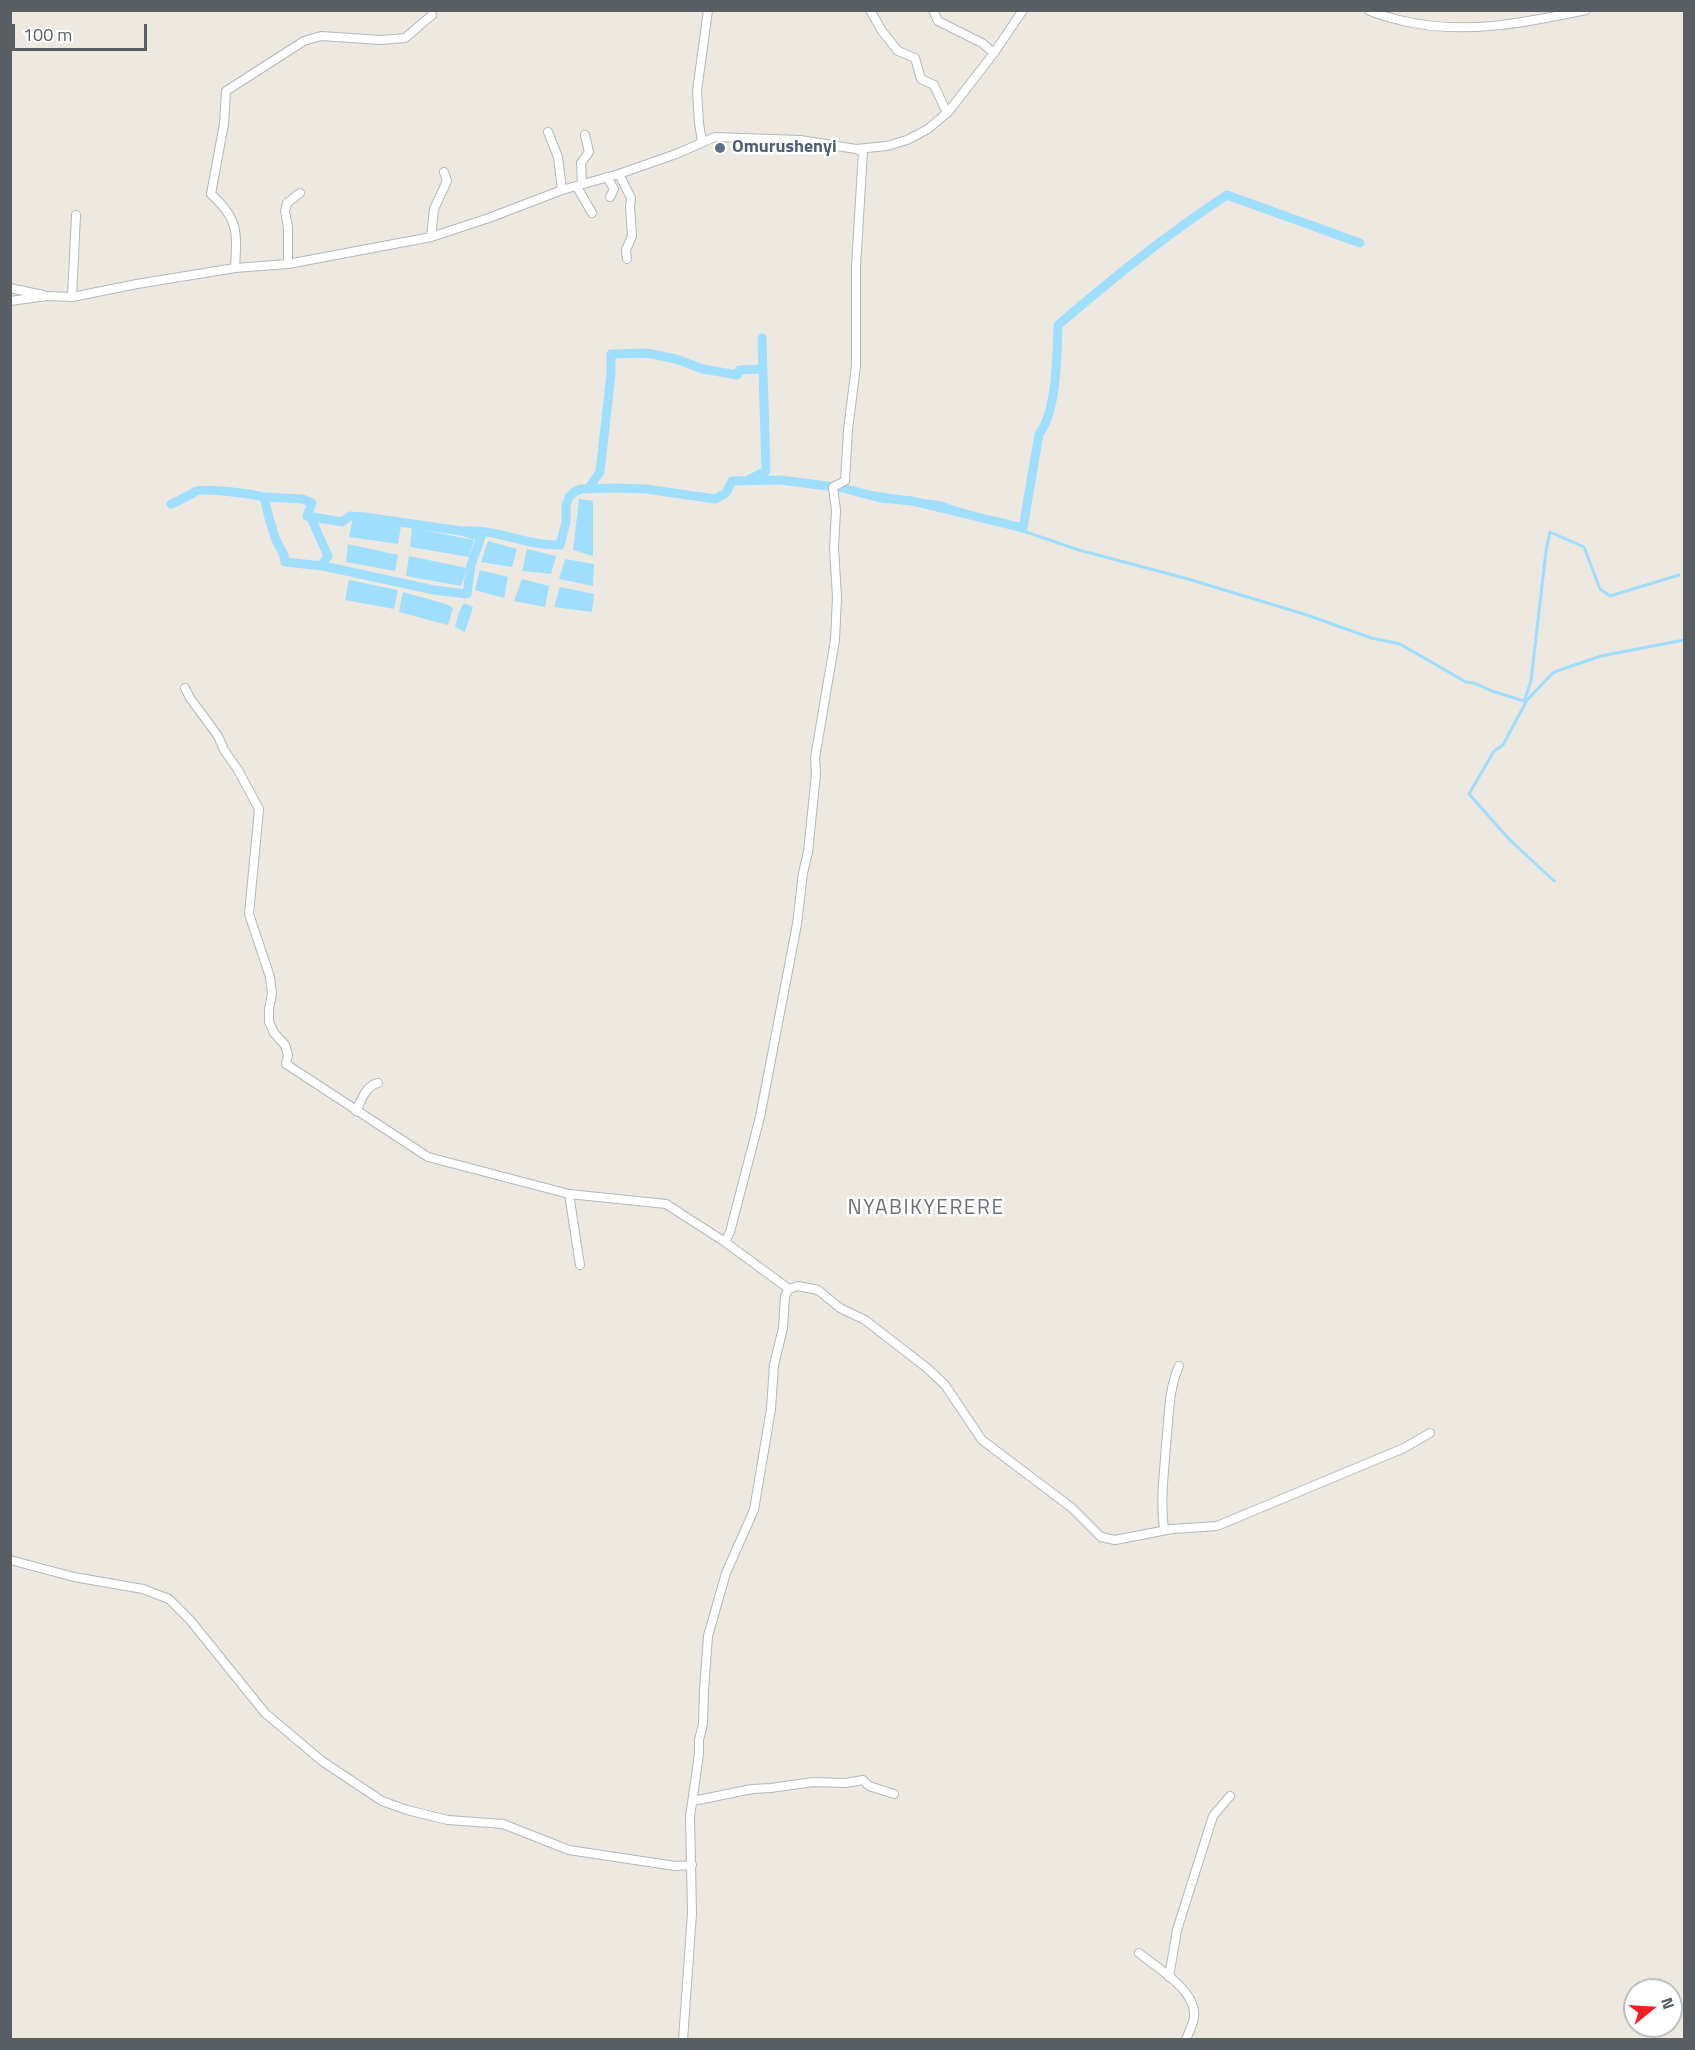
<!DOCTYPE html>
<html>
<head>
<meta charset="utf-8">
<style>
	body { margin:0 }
	#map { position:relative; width:1695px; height:2050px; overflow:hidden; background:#ede9e0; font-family:"Titillium Web",sans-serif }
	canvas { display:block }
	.frame { position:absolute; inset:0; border:12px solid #595e63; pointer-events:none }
	.north { position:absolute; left:1623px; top:1978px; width:60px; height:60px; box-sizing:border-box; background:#fff; border:2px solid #bdbfc1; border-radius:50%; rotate:72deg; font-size:16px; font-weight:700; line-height:24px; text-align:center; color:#595e63 }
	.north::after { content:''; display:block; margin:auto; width:21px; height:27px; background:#f42022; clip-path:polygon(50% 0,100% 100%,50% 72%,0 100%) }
	.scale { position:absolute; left:12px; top:24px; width:135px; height:27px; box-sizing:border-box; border:3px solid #595e63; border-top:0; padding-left:8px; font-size:18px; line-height:21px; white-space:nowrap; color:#595e63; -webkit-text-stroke:4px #fff; paint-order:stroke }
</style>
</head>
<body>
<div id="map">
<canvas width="1695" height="2050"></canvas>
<div class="frame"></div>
<div class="north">N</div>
<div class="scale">100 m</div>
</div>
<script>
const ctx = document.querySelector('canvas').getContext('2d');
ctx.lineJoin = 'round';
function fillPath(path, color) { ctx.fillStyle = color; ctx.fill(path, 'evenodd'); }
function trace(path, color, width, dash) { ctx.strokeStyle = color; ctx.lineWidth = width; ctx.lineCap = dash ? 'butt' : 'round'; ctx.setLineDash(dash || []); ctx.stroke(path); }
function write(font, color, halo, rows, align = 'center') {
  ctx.font = font + ' "Titillium Web",sans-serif'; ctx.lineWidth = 5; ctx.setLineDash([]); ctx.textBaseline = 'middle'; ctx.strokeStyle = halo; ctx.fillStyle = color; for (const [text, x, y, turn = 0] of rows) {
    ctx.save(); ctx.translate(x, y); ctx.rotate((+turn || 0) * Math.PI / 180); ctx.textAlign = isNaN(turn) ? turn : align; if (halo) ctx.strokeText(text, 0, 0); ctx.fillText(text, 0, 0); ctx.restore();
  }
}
const water = new Path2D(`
	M579 499 593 501V556L573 550Z
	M353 518 401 526 398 544 349 537Z
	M412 528 474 540 469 557 410 547Z
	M488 541 517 549 512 567 481 562Z
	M348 544 398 555 395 571 346 562Z
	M527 549 556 556 551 574 522 571Z
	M409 556 467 568 461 586 406 576Z
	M565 559 594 564 593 586 559 579Z
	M480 570 508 577 504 598 475 590Z
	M522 579 549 586 545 607 514 601Z
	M349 580 398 590 394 609 345 600Z
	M560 587 594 594 592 612 554 607Z
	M403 592 446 604 453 608 448 625 399 612Z
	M464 603 473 607 465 632 455 627 459 612Z`);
const stream = new Path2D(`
	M861 491 941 503 1079 550 1188 579 1307 615 1371 638 1400 644 1466 682 1474 683 1492 691 1524 701 1531 681 1546 551 1550 532 1584 547 1600 589 1610 596 1679 575
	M1554 881 1508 838 1469 794 1494 751 1503 745 1527 700 1554 672 1601 656 1684 640`);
const canal = new Path2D(`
	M748 480 766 471 762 338
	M588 489 600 472 611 374V354L646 353 676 359 703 369 737 375 739 370 763 369
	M264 497 302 499 312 503 307 516 311 518 328 556 321 566
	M171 504C180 501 190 494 197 491 208 488 252 494 264 497 267 512 271 526 276 540 279 548 285 552 285 562L323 566 434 590 467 594 471 565 481 537 461 531C497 528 525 546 560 545L566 522V506L569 497 574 492 581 489 616 488 646 489 715 499 726 493 732 481 780 480 843 488 880 498 912 501 1023 528 1039 434C1057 411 1057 355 1058 325 1112 279 1167 234 1227 195L1360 243
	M307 516 342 522 350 516 365 517 461 531`);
const street = new Path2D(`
	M870 10 882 31 898 51 915 58 921 79 934 85 947 113
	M933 10 938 21 982 43 994 53
	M1368 10C1378 15 1389 17 1399 20 1462 36 1524 23 1586 10
	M548 132 558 157 562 190
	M585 135 589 152 581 163 582 182 577 187 592 213
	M702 142 699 123 697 91 708 10
	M619 174 631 198 630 207 632 236 626 250 627 259
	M607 177 614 189 610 197
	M431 237 434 209 447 181 444 172
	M288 264V227L285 211 287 203 300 193
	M235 268C237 232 239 219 211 194L224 124 226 91 304 41 321 36 381 40 405 38 432 15
	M10 288 43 295
	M72 297 76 215
	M10 301 47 296 72 297 137 284 235 268 288 264 431 237 489 218 562 190 619 174 676 154 715 137 800 140 856 149 887 146 907 140 928 129 949 111 994 53 1023 10
	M185 688 190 698 218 736 224 750 238 770 259 809 249 914 270 977 272 994 269 1009V1022L274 1033 285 1045 288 1055 286 1064 428 1157 569 1194 666 1204 725 1242 789 1289
	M356 1111C362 1100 365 1086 378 1083
	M569 1194 580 1265
	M725 1242 730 1232 760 1117 797 924 803 873 808 852 816 774 815 758 835 640 837 597 834 548 836 510 833 487 845 481 848 430 856 366V266L863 152 856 149
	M1164 1530C1160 1499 1164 1476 1166 1445 1169 1420 1168 1390 1179 1366
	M10 1560 74 1577 143 1589 169 1599 190 1620 265 1713 322 1761 382 1801 407 1810 448 1820 503 1824 569 1850 675 1866 692 1865
	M693 1801 752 1789 771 1788 813 1782 846 1783 863 1780 869 1786 894 1794
	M1139 1953C1158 1969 1202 1993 1193 2022 1191 2028 1188 2034 1186 2040
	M1169 1977 1177 1930 1213 1816 1230 1796
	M683 2040 692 1913 690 1817 699 1754V1740L703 1724 704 1689 708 1636 726 1573 754 1510 771 1409 774 1365 783 1328 785 1296 789 1289 798 1286 818 1290 840 1308 865 1320 927 1368 945 1385 982 1440 1072 1508 1101 1537 1115 1540 1172 1529 1217 1526 1404 1448 1430 1433`);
const markers = [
	[720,148,6,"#5c6f8a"]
];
const serviceNames = [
	["Omurushenyi",732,148]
];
const quarterNames = [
	["NYABIKYERERE",926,1209]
];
fillPath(water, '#9fdeff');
trace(stream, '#9fdeff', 3);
trace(canal, '#9fdeff', 9);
trace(street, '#b3b8bc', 10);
trace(street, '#fff', 8);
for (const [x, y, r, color] of markers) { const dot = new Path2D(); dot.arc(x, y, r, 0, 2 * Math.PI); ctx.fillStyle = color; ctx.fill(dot); trace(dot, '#fff', 2); }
write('bold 18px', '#4e5e75', '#fff', serviceNames, 'left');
ctx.letterSpacing = '1.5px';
write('21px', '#6a7075', '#fff', quarterNames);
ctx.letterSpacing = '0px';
</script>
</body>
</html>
